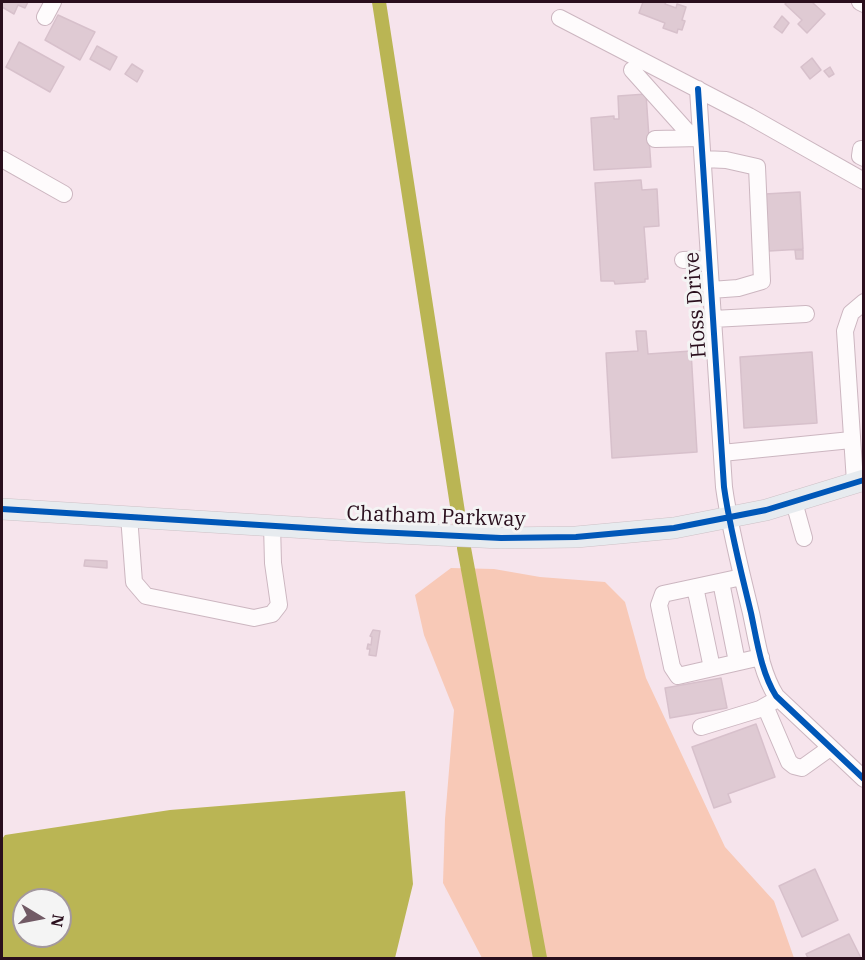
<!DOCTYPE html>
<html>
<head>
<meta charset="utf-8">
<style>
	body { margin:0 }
	#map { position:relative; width:865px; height:960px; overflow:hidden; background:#f6e4ec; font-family:"IBM Plex Serif",serif }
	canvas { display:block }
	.frame { position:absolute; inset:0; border:3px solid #2a0f1d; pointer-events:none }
	.north { position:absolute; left:12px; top:888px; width:60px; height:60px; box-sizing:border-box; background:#f4f4f4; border:2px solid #a3989e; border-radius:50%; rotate:100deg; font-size:16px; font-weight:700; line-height:24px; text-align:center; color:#2a0f1d }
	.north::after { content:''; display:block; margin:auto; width:21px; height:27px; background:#715a65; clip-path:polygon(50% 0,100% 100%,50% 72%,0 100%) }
</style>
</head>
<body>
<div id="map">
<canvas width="865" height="960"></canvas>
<div class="frame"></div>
<div class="north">N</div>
</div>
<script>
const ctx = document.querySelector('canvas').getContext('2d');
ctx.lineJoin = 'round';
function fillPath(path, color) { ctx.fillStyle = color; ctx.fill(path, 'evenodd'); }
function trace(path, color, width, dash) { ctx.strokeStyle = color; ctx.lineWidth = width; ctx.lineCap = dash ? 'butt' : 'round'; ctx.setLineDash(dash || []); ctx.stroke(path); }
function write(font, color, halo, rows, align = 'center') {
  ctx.font = font + ' "IBM Plex Serif",serif'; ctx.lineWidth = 6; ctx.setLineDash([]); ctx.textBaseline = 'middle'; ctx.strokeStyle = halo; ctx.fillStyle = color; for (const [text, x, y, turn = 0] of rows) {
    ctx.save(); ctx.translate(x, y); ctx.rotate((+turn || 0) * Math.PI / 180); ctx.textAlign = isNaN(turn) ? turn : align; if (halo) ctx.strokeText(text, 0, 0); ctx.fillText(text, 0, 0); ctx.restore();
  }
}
const green = new Path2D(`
	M451 568 494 569 540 577 605 582 625 602 646 678 725 847 774 901 794 958H482L443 883 445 819 454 710 424 635 415 595Z`);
const water = new Path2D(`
	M405 791 413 884 395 958H2V839L5 835 170 810ZM24 900H60V936H24Z`);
const canal = new Path2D(`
	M379 2 460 525
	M464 548 540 958`);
const building = new Path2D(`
	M2 2H28L25 8 18 5 14 14 2 7Z
	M643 2H666L665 4 676 8 677 4 686 7 682 20 685 21 682 30 678 29 677 33 663 28 665 23 639 13Z
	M787 2H814L813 3 825 14 807 33 798 24 802 20 785 4Z
	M58 15 95 32 80 60 45 40Z
	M782 16 789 23 782 33 774 27Z
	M19 42 64 67 50 92 6 67Z
	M97 46 117 57 110 70 90 59Z
	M812 58 821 70 810 79 801 67Z
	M132 64 143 71 137 82 125 74Z
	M830 67 834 74 829 77 824 71Z
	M646 94 651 167 594 170 591 118 614 116V119H619L618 96Z
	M641 180 642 190 657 189 659 226 644 227 648 279H645V282L615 284 614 281H601L595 183Z
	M800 192 803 249 769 251 765 194Z
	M795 250H803V259H796Z
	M636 331H646L648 354 691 351 697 452 612 458 606 353 638 351Z
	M812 352 817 423 744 428 740 357Z
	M85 560 107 561V568L84 566Z
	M373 630 380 631 376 656 369 655 370 649H367L368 644 371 645 372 637 370 636Z
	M721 678 727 708 670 718 665 688Z
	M756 724 775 777 728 794 731 802 714 808 692 747Z
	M815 869 838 920 802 937 779 886Z
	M849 934 861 958H808L806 954Z`);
const minor = new Path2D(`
	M860 2 864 4
	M45 17 53 2
	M560 18 749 116 864 181
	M632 70 693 138
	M698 89 724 487C730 530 741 571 751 613 757 641 761 672 776 696L864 779
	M655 139 700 138
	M861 149 860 156 864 158
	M2 159 64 194
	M703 159 726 160 757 167 762 281 738 288 711 290
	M683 260 709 259
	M713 319 806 314
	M722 453 851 440
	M855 482 845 331 851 313 864 302
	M794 502 804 538
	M129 516 134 582 146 596 254 618 272 614 279 605 273 563 272 525
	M742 577 663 594 659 605 672 667 678 676 761 657
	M721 582 737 662
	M695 587 712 668
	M765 706 789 762 794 766 802 768 830 748
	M701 727 760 709 774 701`);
const major = new Path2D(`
	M2 509 356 531 501 538 576 537 674 528 766 510 864 480`);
const cycleway = new Path2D(`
	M698 89 724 487C730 530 741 571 751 613 757 641 761 672 776 696L864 779
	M2 509 356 531 501 538 576 537 674 528 766 510 864 480`);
const streetNames = [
	["Hoss Drive",696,305,-94],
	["Chatham Parkway",436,517,2]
];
fillPath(green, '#f8c9b7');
fillPath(water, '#bab554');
trace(canal, '#bab554', 14);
fillPath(building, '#dfcad3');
trace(building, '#d7c0cb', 1.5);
trace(minor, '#ccb6c0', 18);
trace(major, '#cdc1c6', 22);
trace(minor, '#fefbfc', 16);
trace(major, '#e7ebef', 21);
trace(cycleway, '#0057b8', 6);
write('21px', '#2a0f1d', '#f4f4f4', streetNames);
</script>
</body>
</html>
